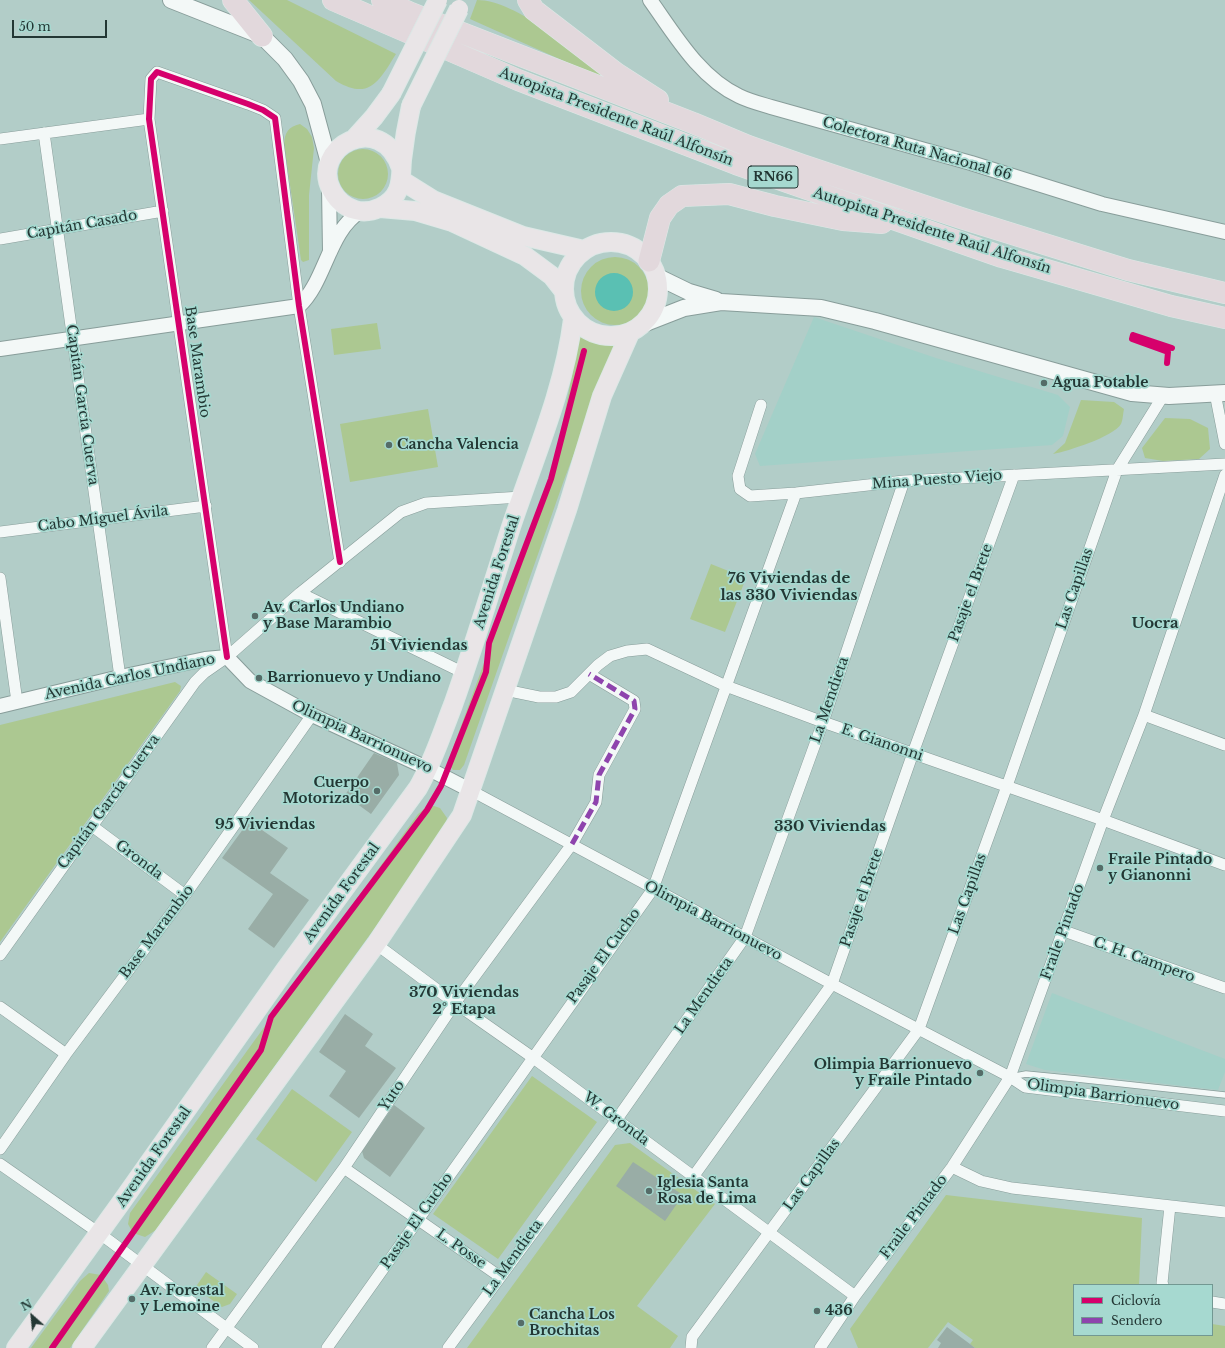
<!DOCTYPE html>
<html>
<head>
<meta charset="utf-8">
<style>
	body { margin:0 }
	#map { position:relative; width:1225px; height:1348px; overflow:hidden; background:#b2cdc8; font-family:"Libre Baskerville",serif }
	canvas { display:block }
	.legend { position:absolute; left:1073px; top:1284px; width:140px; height:52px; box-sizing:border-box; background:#a6d9d0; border:1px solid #729892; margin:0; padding:5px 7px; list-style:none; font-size:12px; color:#233734 }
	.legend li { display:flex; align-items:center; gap:8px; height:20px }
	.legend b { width:20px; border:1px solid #729892 }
	.north { position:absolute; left:12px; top:1296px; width:40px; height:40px; -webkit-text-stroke:3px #a6d9d0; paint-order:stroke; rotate:333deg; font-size:11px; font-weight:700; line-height:16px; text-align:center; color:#233734 }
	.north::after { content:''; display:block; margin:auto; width:14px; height:18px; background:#233734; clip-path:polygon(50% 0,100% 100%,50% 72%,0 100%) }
	.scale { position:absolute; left:12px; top:20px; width:95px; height:18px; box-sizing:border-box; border:2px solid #233734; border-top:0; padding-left:5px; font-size:12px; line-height:14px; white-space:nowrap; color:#233734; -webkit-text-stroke:3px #a6d9d0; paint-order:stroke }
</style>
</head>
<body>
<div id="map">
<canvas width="1225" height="1348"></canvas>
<ul class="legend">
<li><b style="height:5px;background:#d6006c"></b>Ciclovía</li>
<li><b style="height:5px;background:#8e44ad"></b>Sendero</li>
</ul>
<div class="north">N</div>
<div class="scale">50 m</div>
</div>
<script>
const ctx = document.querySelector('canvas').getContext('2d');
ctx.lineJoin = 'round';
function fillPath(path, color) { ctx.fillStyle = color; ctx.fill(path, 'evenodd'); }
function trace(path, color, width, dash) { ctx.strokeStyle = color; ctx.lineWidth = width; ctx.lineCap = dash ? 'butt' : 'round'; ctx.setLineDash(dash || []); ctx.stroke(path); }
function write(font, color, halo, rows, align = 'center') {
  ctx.font = font + ' "Libre Baskerville",serif'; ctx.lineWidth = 3.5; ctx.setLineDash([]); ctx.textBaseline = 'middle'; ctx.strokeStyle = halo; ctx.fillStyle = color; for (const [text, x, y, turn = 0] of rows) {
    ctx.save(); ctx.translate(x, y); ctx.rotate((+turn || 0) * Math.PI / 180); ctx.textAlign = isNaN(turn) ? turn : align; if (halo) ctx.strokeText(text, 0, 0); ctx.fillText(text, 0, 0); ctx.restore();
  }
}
const built = new Path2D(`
	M814 317 936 358 1058 395 1070 407 1063 436 1052 445 760 466 755 454Z
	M1052 993 1225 1059V1072L1218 1090 1045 1070 1026 1064Z`);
const green = new Path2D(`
	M249 0H287L396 54C379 81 370 101 336 81Z
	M477 0C517 0 576 53 609 76L604 79 470 19Z
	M300 124 307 129 312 137 314 148 309 195V260L303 262 301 260 284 144C285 132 288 127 300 124Z
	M338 174a25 25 0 1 1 50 0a25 25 0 1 1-50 0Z
	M581 291a34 34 0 1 1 68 0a34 34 0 1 1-68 0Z
	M377 323 381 349 334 355 331 329Z
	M580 335 597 344 616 343 564 480 464 765 460 770H453L449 765V759L552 476Z
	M1081 400 1114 402 1124 409C1123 413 1123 420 1121 424 1113 437 1068 451 1053 454L1065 443Z
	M428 409 438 467 350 482 340 424Z
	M1165 418 1190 419 1208 428 1210 449 1199 459 1163 461 1145 458 1142 448Z
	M711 564 746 578 725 632 690 619Z
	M175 682 181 686 180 691 0 942V725Z
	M434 806 440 808 447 818 445 831 156 1230 145 1237 133 1233 128 1224 130 1213 418 814 427 807Z
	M532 1076 597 1122 498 1259 433 1214Z
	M292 1089 352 1132 316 1182 256 1139Z
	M630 1143 715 1204 637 1306 678 1336 670 1348H467L615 1145Z
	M946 1195 1142 1218 1139 1285H1074V1335H1212V1324L1225 1326V1348H975L970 1344 973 1340 948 1322 928 1348H858L850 1329Z
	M206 1272 237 1294 230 1304 222 1307 195 1288Z
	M89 1273 101 1275 108 1285 109 1291 70 1348H31L80 1281Z`);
const water = new Path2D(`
	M595 292a19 19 0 1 1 38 0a19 19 0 1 1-38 0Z`);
const building = new Path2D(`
	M374 753 397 763 399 775 371 814 345 795Z
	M249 821 288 848 270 873 309 900 274 948 248 929 273 894 222 858Z
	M345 1014 373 1034 365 1046 396 1068 359 1118 329 1096 346 1071 319 1052Z
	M394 1105 425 1128 390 1177 364 1158 362 1151Z
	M633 1162 683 1195 665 1221 616 1186Z
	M947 1327 970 1344 975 1348H938L941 1343 937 1340Z`);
const service = new Path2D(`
	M1010 1077 1026 1074 1077 1079 1225 1095`);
const minor = new Path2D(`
	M44 133 120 677
	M0 139 149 119
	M0 239 163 211
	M1215 393 1225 444
	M761 405 738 476 740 489 750 496 796 493 904 481 1225 464
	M0 532 206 506
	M0 578 17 702
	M300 593 464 673
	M227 657 149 119 151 79 157 72 248 104 263 110 275 118 299 306 340 562
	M505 690 539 697H556L571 692 598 665 610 656 627 651 647 649 726 686 823 722 1103 820 1225 865
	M1144 715 1225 745
	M470 790 832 984 1010 1077 1025 1087 1225 1111
	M92 826 185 895
	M1064 931 1225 988
	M376 944 455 1003 532 1057 855 1296
	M0 955 195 682 204 673 227 657 300 593 401 512 426 503 521 497
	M0 1007 66 1054
	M0 1149 66 1054 185 895 312 715
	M0 1164 99 1233 253 1348
	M952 1167 981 1181 1012 1188 1225 1212
	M344 1168 499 1276
	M693 1177 832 984 913 753 1014 475
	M1163 1285 1162 1283 1170 1206
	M1212 1302 1225 1304
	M212 1348 344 1168 455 1003 572 844 596 802 599 775 635 709 634 701 589 674
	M327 1348 653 889 796 493
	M448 1348 617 1119 745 937 823 722 904 481
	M691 1348 692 1337 919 1029 1007 786 1117 470 1163 396
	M820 1348 855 1296 952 1167 1010 1077 1103 820 1144 715 1225 475`);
const tertiary = new Path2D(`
	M650 0C675 35 699 77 739 96 749 101 761 104 771 107L971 163 1102 204 1225 232
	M329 187 330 252
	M0 349 299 306C326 281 328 231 361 211
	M0 706 120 677 205 659 227 657 250 681 312 715 429 769 470 790`);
const secondary = new Path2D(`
	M171 0 262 36 285 59 301 81 313 104 329 163
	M656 276 689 292 716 300
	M643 324 684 308 721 302 821 308 875 321 1132 393 1169 396 1225 393`);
const primary = new Path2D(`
	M355 138 374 117 391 94
	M401 168C381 108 308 148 332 191 337 200 345 207 355 210 371 215 392 205 398 190 402 180 401 170 402 160 404 142 407 124 411 106
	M401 180 433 200 523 236 584 250
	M380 208 415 211 452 222 525 256 552 276 563 290
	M564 289a47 47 0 1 1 94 0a47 47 0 1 1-94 0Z
	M16 1348 120 1204 285 970 418 788C433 762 442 733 453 705 474 646 492 586 511 527 534 458 564 391 573 319
	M82 1348 376 944 462 815 567 510 602 396 630 333`);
const motorway = new Path2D(`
	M233 0 262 36
	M333 0 518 80 736 164 1002 257 1171 306 1225 318
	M382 0 411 13 693 123 748 146 802 165 961 218 1128 270 1225 293
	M528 0 534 10 616 73 658 100
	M649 261 660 218 669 205 682 196 729 194 775 206 843 220 882 223`);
const primaryBridge = new Path2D(`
	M391 94 438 0
	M411 106 459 9`);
const quiet = new Path2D(`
	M572 844 596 802 599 775 635 709 634 701 589 674`);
const cycleway = new Path2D(`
	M1167 363 1168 352 1132 339 1133 335 1172 348
	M227 657 149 119 151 79 157 72 248 104 263 110 275 118 299 306 340 562
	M52 1348 261 1050 271 1017 427 810 441 786 486 672 489 643 551 479 584 351`);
const markers = [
	[1044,383,4,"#556c68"],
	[389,445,4,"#556c68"],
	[255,616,4,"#556c68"],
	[259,678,4,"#556c68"],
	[377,791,4,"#556c68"],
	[1100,868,4,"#556c68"],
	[980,1073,4,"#556c68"],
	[649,1191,4,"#556c68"],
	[132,1299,4,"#556c68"],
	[817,1311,4,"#556c68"],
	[521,1323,4,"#556c68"]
];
const shields = [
	[773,177,50]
];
const shieldNames = [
	["RN66",773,177]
];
const streetNames = [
	["Autopista Presidente Raúl Alfonsín",616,117,21],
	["Colectora Ruta Nacional 66",917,149,16],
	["Capitán Casado",82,225,-10],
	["Autopista Presidente Raúl Alfonsín",932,231,18],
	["Base Marambio",197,362,82],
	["Capitán García Cuerva",82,405,82],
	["Mina Puesto Viejo",937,480,-4],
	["Cabo Miguel Ávila",103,519,-7],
	["Avenida Forestal",497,572,-72],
	["Las Capillas",1075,589,-71],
	["Pasaje el Brete",971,593,-70],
	["Avenida Carlos Undiano",130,677,-12],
	["La Mendieta",830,700,-71],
	["Olimpia Barrionuevo",362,737,25],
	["E. Gianonni",882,743,19],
	["Capitán García Cuerva",109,802,-54],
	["Gronda",139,860,37],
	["Avenida Forestal",342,893,-54],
	["Las Capillas",968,894,-70],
	["Pasaje el Brete",862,898,-71],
	["Olimpia Barrionuevo",713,921,28],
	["Base Marambio",157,932,-53],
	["Fraile Pintado",1063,932,-70],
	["Pasaje El Cucho",604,956,-54],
	["C. H. Campero",1144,960,20],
	["La Mendieta",704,996,-55],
	["Olimpia Barrionuevo",1103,1095,8],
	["Yuto",392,1096,-56],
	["W. Gronda",616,1119,37],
	["Avenida Forestal",154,1157,-55],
	["Las Capillas",812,1175,-54],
	["Fraile Pintado",914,1217,-53],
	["Pasaje El Cucho",417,1221,-55],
	["L. Posse",461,1249,35],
	["La Mendieta",513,1258,-54]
];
const poiNames = [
	["Agua Potable",1052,383],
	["Cancha Valencia",397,445],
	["Av. Carlos Undiano",263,608],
	["y Base Marambio",263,624],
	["Barrionuevo y Undiano",267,678],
	["Cuerpo",369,783,"right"],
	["Motorizado",369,799,"right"],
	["Fraile Pintado",1108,860],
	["y Gianonni",1108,876],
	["Olimpia Barrionuevo",972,1065,"right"],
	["y Fraile Pintado",972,1081,"right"],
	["Iglesia Santa",657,1183],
	["Rosa de Lima",657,1199],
	["Av. Forestal",140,1291],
	["y Lemoine",140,1307],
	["436",825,1311],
	["Cancha Los",529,1315],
	["Brochitas",529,1331]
];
const neighbourhoodNames = [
	["76 Viviendas de",789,579],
	["las 330 Viviendas",789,596],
	["Uocra",1155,624],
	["51 Viviendas",419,646],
	["95 Viviendas",265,825],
	["330 Viviendas",830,827],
	["370 Viviendas",464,993],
	["2° Etapa",464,1010]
];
fillPath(built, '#a3d0c8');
fillPath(green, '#acc891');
fillPath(water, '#5ac0b3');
fillPath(building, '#99ada6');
trace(service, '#889d9a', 7);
trace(minor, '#889d9a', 12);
trace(tertiary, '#889d9a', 16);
trace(secondary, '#889d9a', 18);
trace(primary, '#dce8e6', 20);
trace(motorway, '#dce8e6', 22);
trace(service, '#f3f8f7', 5.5);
trace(minor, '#f3f8f7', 11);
trace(tertiary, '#f3f8f7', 14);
trace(secondary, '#f3f8f7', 16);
trace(primary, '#e9e5e7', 18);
trace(motorway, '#e2d8dc', 21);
trace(primaryBridge, '#dce8e6', 20, []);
trace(primaryBridge, '#e9e5e7', 18);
trace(quiet, '#8e44ad', 5, [10, 5]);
trace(cycleway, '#d6006c', 6);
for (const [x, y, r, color] of markers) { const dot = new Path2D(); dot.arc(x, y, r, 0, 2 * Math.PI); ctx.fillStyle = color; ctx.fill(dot); trace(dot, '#a6d9d0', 1.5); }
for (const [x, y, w] of shields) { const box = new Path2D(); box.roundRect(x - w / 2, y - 11, w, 22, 3); ctx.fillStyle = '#a6d9d0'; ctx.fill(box); trace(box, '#233734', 1); }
write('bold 13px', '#233734', null, shieldNames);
write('14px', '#233734', '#a6d9d0', streetNames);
write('bold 14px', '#233734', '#a6d9d0', poiNames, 'left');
write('bold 15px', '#233734', '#a6d9d0', neighbourhoodNames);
</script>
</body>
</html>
